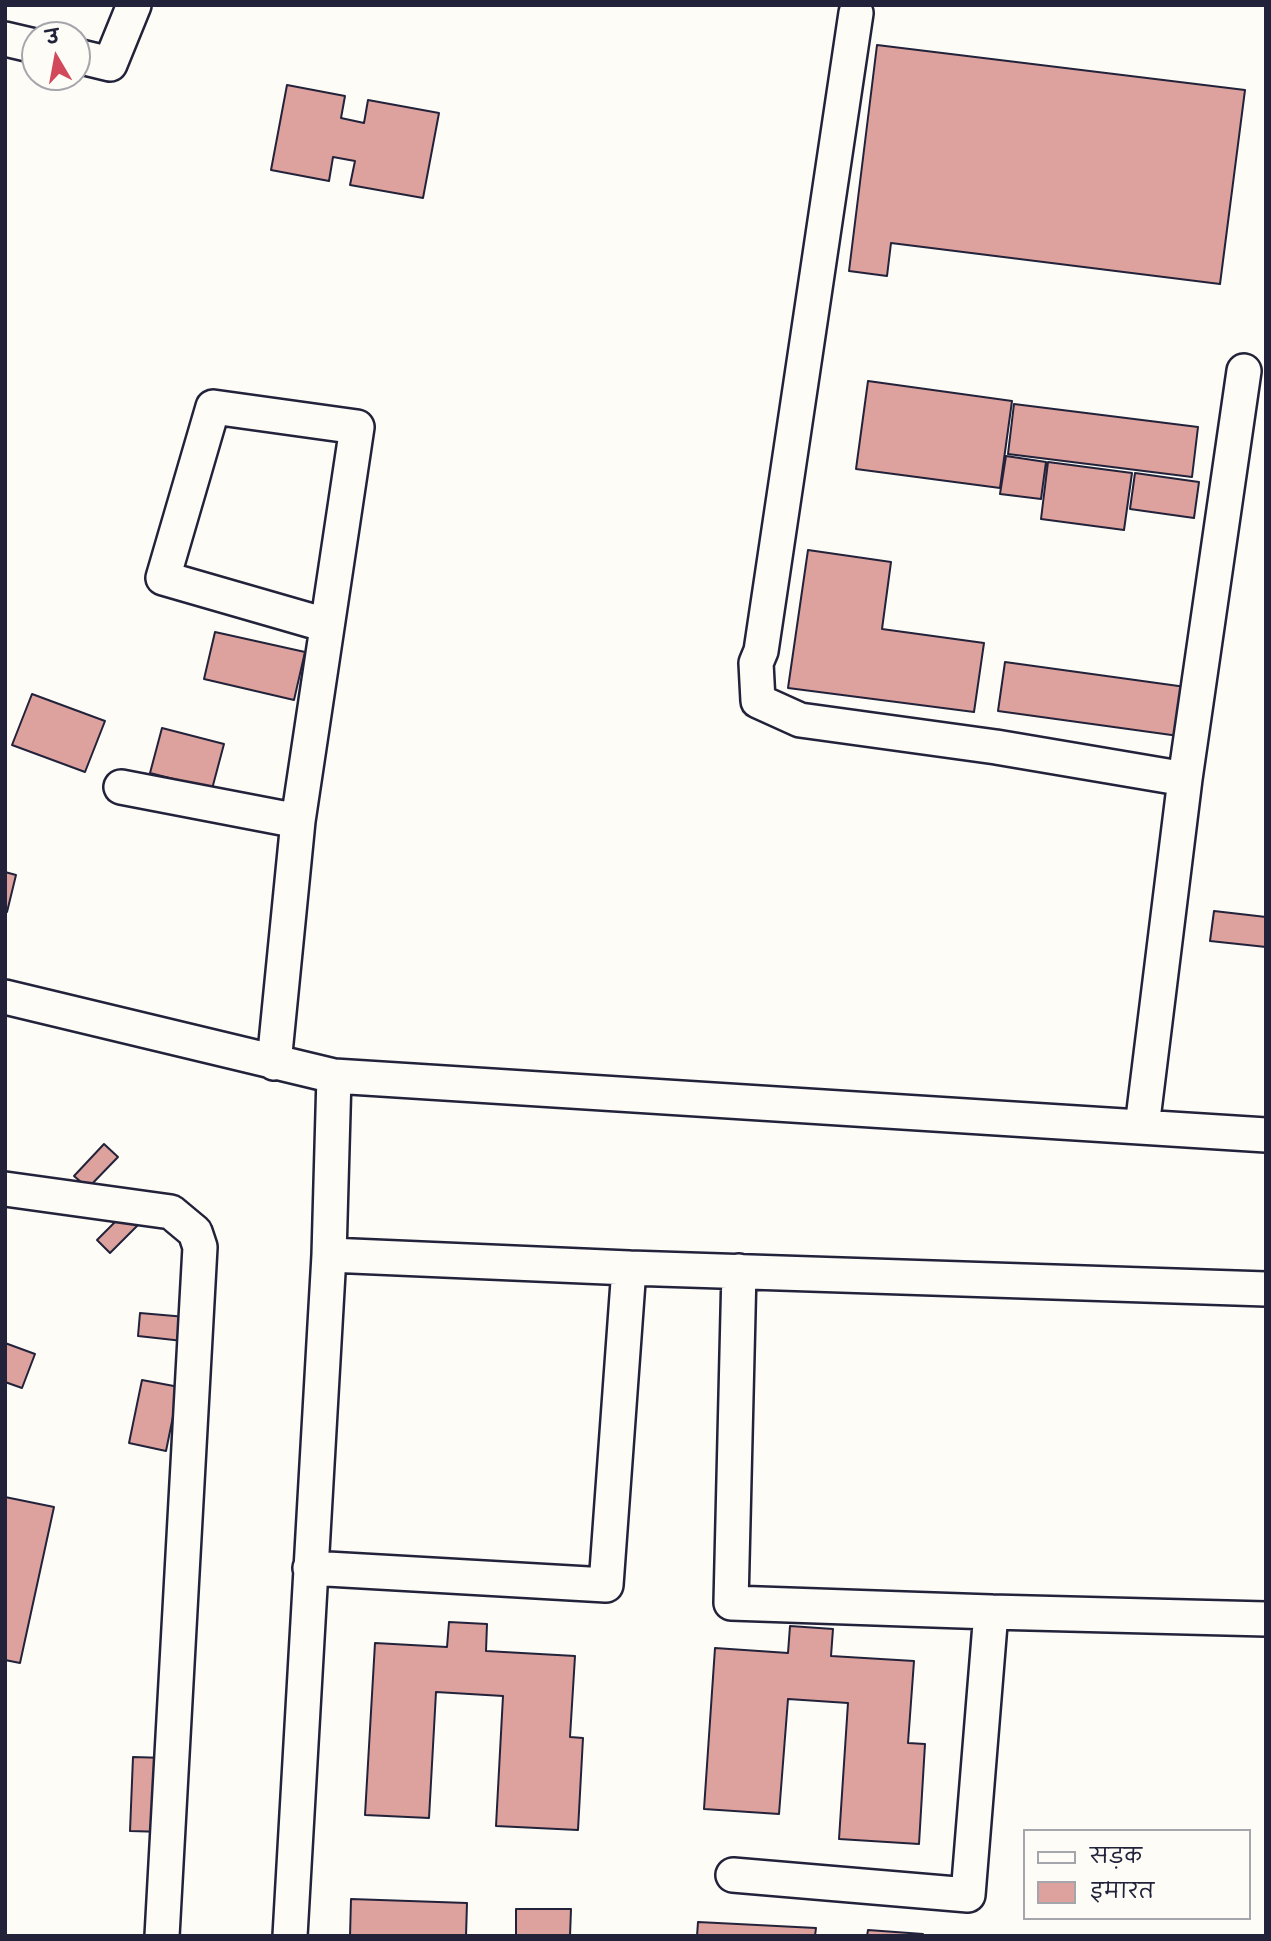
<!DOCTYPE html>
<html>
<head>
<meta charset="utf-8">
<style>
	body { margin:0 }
	#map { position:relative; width:1271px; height:1941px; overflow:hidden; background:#fdfcf7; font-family:Pangolin,"Playpen Sans Deva",sans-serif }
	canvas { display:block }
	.frame { position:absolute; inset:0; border:7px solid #22223b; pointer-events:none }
	.legend { position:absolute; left:1023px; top:1829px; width:228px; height:91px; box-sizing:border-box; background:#fdfcf7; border:2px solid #a5a5ac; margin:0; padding:9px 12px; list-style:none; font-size:21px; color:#22223b }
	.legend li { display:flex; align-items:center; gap:14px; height:35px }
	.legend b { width:35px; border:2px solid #a5a5ac }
	.north { position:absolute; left:21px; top:21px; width:70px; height:70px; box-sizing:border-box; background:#fdfcf7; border:2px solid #a5a5ac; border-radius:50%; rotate:350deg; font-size:19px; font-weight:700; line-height:28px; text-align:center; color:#22223b }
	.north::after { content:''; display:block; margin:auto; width:24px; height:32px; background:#d1495b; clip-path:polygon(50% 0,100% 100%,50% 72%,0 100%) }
</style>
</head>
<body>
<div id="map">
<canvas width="1271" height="1941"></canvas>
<div class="frame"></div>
<ul class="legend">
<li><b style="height:9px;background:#fdfcf7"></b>सड़क</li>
<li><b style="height:19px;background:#dda29d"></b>इमारत</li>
</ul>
<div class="north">उ</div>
</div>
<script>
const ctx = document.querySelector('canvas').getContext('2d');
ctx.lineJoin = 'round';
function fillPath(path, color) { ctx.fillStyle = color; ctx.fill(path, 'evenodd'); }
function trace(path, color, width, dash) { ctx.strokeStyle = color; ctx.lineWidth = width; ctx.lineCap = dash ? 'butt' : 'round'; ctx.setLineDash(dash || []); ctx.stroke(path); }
const building = new Path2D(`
	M877 45 1245 90 1220 284 891 243 887 276 849 271Z
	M287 85 345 96 341 118 364 123 368 100 439 113 423 198 350 185 355 161 333 157 329 181 271 170Z
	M868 381 1012 401 1000 488 856 469Z
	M1014 404 1198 427 1192 477 1008 454Z
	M1006 456 1046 462 1041 499 1000 494Z
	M1048 462 1132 473 1124 530 1041 519Z
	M1135 473 1199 482 1194 518 1130 509Z
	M808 550 891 562 882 629 984 643 974 712 788 688Z
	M215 632 305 652 294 700 204 679Z
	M1005 662 1193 688 1186 737 998 711Z
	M32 694 105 721 85 772 12 745Z
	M162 728 224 744 212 789 150 773Z
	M5 872 16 875 7 912H5Z
	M1214 911 1266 917V947L1210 941Z
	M104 1144 118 1157 88 1188 74 1176Z
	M129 1208 142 1221 110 1253 97 1240Z
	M140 1313 186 1317 183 1341 138 1336Z
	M5 1343 35 1354 22 1388 5 1382Z
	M142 1380 179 1387 166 1451 129 1443Z
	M5 1497 54 1507 20 1663 5 1660Z
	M449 1622 487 1624 486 1651 575 1656 570 1737 583 1738 578 1830 496 1826 503 1696 436 1692 429 1818 365 1815 375 1643 447 1647Z
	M790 1626 833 1629 831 1656 914 1661 908 1743 925 1744 919 1844 839 1839 848 1703 788 1699 779 1814 704 1809 715 1648 788 1653Z
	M133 1757 166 1758 164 1832 130 1831Z
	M351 1899 467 1903 466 1936H350Z
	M516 1909H571L570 1936H516Z
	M698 1922 816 1928 815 1936H697Z
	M868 1930 923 1934V1936H867Z`);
const minor = new Path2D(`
	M856 13 761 651 756 663 758 701 800 720 996 747 1185 779
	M5 39 35 46
	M77 56 110 64 134 5
	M121 787 298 821
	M5 997 334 1076 1266 1135
	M274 1063 298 821 357 427 213 407 163 578 326 625
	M1142 1127 1185 779 1244 371
	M5 1189 171 1212 195 1232 200 1247 162 1936
	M329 1255 629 1268 1266 1289
	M739 1271 731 1603 991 1612 1266 1619
	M310 1568 606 1585 629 1268
	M733 1875 968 1895 991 1612
	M290 1936 329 1255 334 1076`);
fillPath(building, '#dda29d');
trace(building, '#22223b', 2);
trace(minor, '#22223b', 38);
trace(minor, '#fdfcf7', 33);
</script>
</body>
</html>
